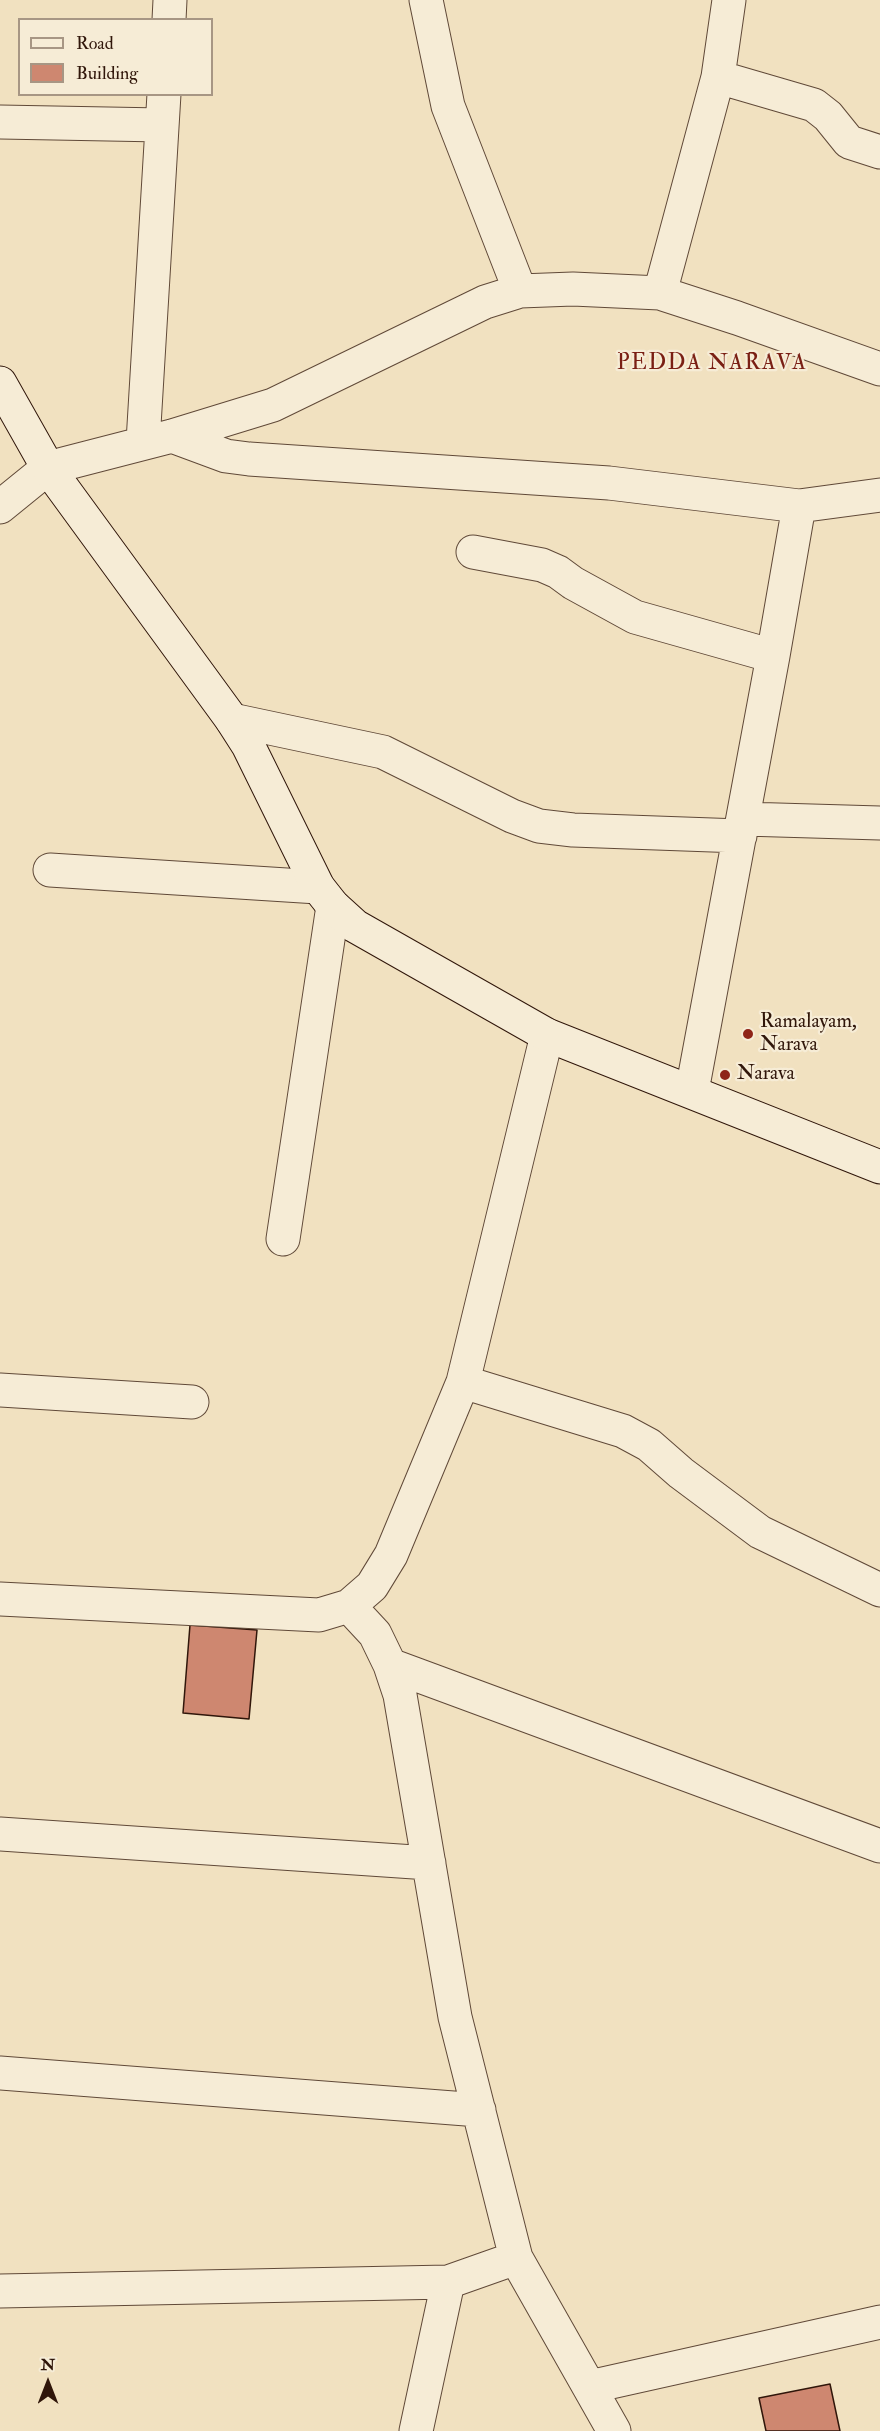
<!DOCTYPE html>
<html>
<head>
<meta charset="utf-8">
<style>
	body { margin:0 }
	#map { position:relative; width:880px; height:2431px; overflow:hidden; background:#f1e1c0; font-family:"IM FELL Double Pica",serif }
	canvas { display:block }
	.legend { position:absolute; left:18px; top:18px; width:195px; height:78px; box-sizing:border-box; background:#f6ecd6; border:2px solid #a79684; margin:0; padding:8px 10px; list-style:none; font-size:18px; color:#30160a }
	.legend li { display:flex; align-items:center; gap:12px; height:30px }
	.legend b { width:30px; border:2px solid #a79684 }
	.north { position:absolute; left:18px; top:2353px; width:60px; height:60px; -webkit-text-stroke:4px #f6ecd6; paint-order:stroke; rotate:0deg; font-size:16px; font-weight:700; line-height:24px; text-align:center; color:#30160a }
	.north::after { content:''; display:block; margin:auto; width:21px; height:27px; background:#30160a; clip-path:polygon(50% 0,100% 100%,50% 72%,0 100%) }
</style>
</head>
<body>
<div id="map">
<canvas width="880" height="2431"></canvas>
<ul class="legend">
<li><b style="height:8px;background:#f6ecd6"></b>Road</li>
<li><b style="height:16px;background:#ce8770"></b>Building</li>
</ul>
<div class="north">N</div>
</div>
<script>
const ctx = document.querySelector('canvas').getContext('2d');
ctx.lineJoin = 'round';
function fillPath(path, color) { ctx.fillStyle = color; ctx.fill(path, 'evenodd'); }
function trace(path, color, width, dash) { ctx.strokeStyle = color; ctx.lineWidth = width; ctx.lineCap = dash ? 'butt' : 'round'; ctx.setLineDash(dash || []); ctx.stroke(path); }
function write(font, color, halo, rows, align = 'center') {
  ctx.font = font + ' "IM FELL Double Pica",serif'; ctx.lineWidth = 4.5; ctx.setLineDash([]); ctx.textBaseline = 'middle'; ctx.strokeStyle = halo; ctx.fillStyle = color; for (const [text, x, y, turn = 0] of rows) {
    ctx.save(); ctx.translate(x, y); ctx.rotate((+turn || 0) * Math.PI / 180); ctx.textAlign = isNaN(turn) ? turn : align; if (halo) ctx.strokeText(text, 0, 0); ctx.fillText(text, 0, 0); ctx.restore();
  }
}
const building = new Path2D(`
	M190 1625 257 1630 249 1719 183 1713Z
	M830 2384 840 2431H766L759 2398Z`);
const street = new Path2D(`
	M426 0 448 106 520 291
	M169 20 170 0
	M718 77 814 105 828 116 849 142 880 152
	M0 122 162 125
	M660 293 718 77 729 0
	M172 436 226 456 249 459 609 483 799 506 880 495
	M143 442 164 94
	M0 507 48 468 172 436 273 405 485 302 520 291 573 289 660 293 737 318 880 369
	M473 552 542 565 558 572 573 583 635 617 773 656
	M232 720 383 752 512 816 539 826 573 830 740 836
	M744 819 880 823
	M50 870 318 887
	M692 1091 773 656 799 506
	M283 1239 333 906
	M463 1382 623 1431 649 1445 681 1473 760 1532 880 1590
	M0 1390 192 1402
	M0 1599 319 1615 349 1606 372 1586 391 1555 463 1382 547 1035
	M349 1606 375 1634 390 1665 400 1695 455 2017 516 2258 614 2431
	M390 1665 880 1846
	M0 1834 429 1863
	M0 2073 479 2110
	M0 2291 448 2282 516 2258
	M589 2387 880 2322
	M416 2431 448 2282`);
const secondary = new Path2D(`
	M0 383 48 468 232 720 248 745 318 887 333 906 355 926 547 1035 880 1167`);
const markers = [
	[748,1034,6,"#8f2418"],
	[725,1075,6,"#8f2418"]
];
const poiNames = [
	["Ramalayam,",760,1023],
	["Narava",760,1046],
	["Narava",737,1075]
];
const quarterNames = [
	["PEDDA NARAVA",712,364]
];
fillPath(building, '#ce8770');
trace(building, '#30160a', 1.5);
trace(street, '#604938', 35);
trace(secondary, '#30160a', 35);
trace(street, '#f6ecd6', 33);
trace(secondary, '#f6ecd6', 33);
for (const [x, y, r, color] of markers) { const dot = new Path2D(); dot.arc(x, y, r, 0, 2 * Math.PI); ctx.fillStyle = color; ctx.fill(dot); trace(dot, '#f6ecd6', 2); }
write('20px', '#30160a', '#f6ecd6', poiNames, 'left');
ctx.letterSpacing = '1.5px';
write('22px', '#7a1f14', '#f6ecd6', quarterNames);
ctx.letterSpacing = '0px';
</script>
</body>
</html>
